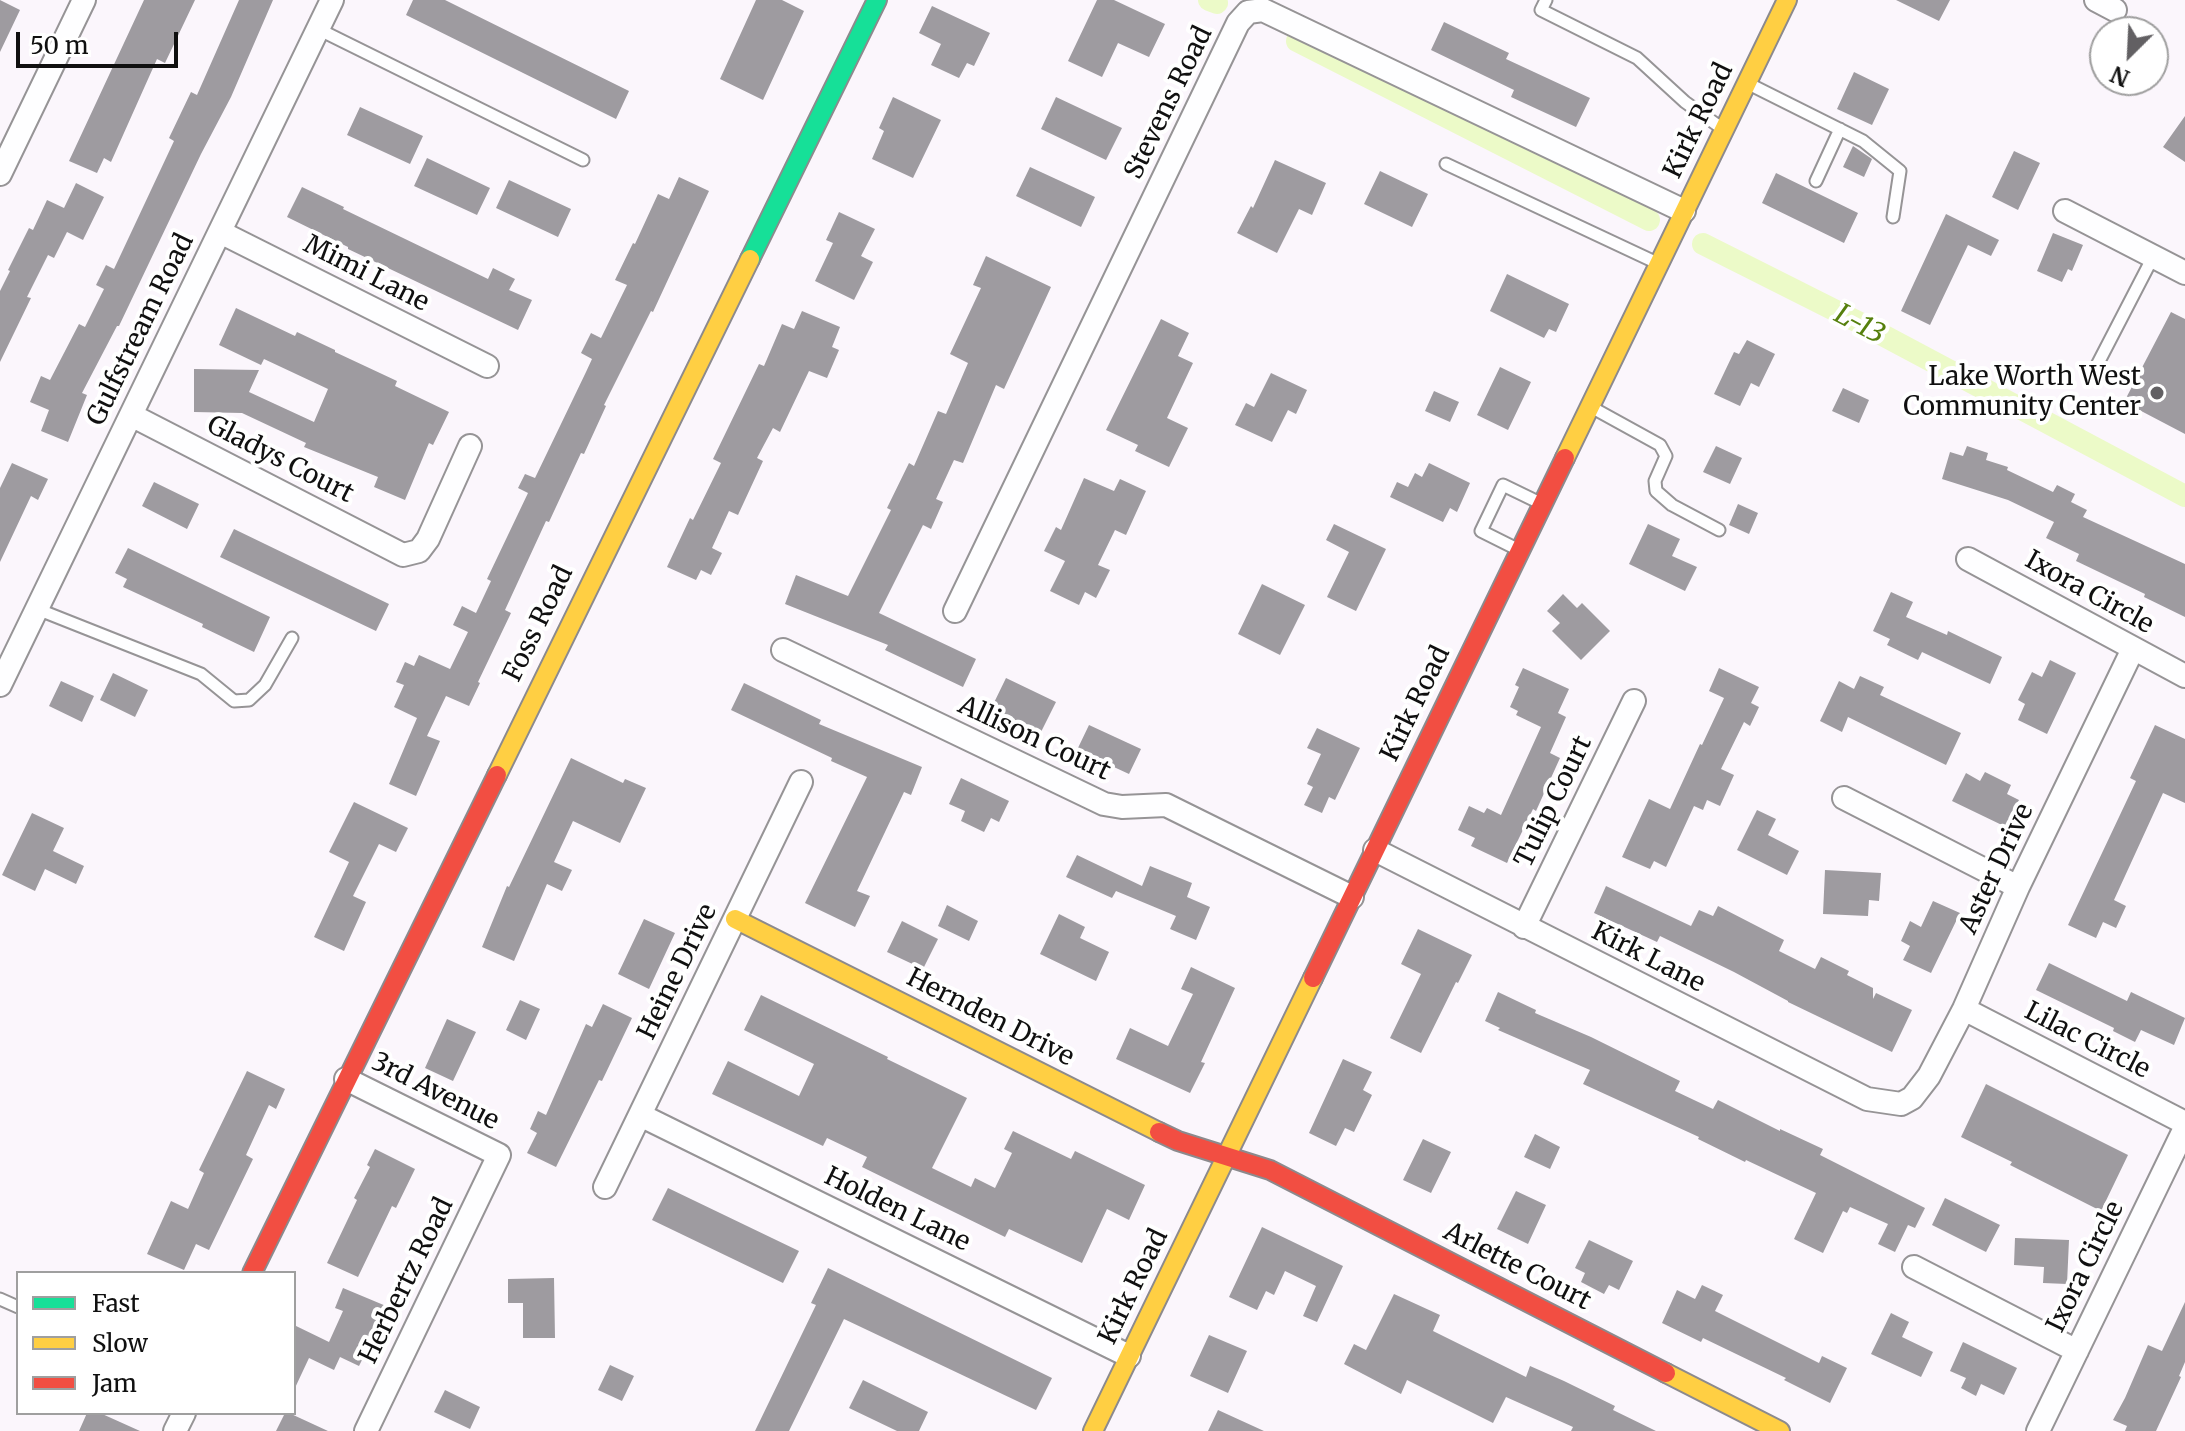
<!DOCTYPE html>
<html>
<head>
<meta charset="utf-8">
<style>
	body { margin:0 }
	#map { position:relative; width:2185px; height:1431px; overflow:hidden; background:#fbf6fc; font-family:Merriweather,serif }
	canvas { display:block }
	.legend { position:absolute; left:16px; top:1271px; width:280px; height:144px; box-sizing:border-box; background:#fff; border:2px solid #9f9f9f; margin:0; padding:10px 14px; list-style:none; font-size:24px; color:#101010 }
	.legend li { display:flex; align-items:center; gap:16px; height:40px }
	.legend b { width:40px; border:2px solid #9f9f9f }
	.north { position:absolute; left:2089px; top:16px; width:80px; height:80px; box-sizing:border-box; background:#fff; border:2px solid #9f9f9f; border-radius:50%; rotate:204deg; font-size:22px; font-weight:700; line-height:32px; text-align:center; color:#101010 }
	.north::after { content:''; display:block; margin:auto; width:28px; height:36px; background:#626063; clip-path:polygon(50% 0,100% 100%,50% 72%,0 100%) }
	.scale { position:absolute; left:16px; top:32px; width:162px; height:36px; box-sizing:border-box; border:4px solid #101010; border-top:0; padding-left:10px; font-size:24px; line-height:28px; white-space:nowrap; color:#101010; -webkit-text-stroke:6px #fff; paint-order:stroke }
</style>
</head>
<body>
<div id="map">
<canvas width="2185" height="1431"></canvas>
<ul class="legend">
<li><b style="height:10px;background:#16e098"></b>Fast</li>
<li><b style="height:10px;background:#ffcf43"></b>Slow</li>
<li><b style="height:10px;background:#f24e42"></b>Jam</li>
</ul>
<div class="north">N</div>
<div class="scale">50 m</div>
</div>
<script>
const ctx = document.querySelector('canvas').getContext('2d');
ctx.lineJoin = 'round';
function trace(path, color, width, dash) { ctx.strokeStyle = color; ctx.lineWidth = width; ctx.lineCap = dash ? 'butt' : 'round'; ctx.setLineDash(dash || []); ctx.stroke(path); }
function fillPath(path, color) { ctx.fillStyle = color; ctx.fill(path, 'evenodd'); }
function write(font, color, halo, rows, align = 'center') {
  ctx.font = font + ' Merriweather,serif'; ctx.lineWidth = 8; ctx.setLineDash([]); ctx.textBaseline = 'middle'; ctx.strokeStyle = halo; ctx.fillStyle = color; for (const [text, x, y, turn = 0] of rows) {
    ctx.save(); ctx.translate(x, y); ctx.rotate((+turn || 0) * Math.PI / 180); ctx.textAlign = isNaN(turn) ? turn : align; if (halo) ctx.strokeText(text, 0, 0); ctx.fillText(text, 0, 0); ctx.restore();
  }
}
const canal = new Path2D(`
	M1209 0 1217 3
	M1297 41 1649 220
	M1703 244 1860 323 2185 496`);
const building = new Path2D(`
	M0 0 20 10 0 52Z
	M144 0H195L165 63 157 59 111 162 104 158 97 173 69 161Z
	M239 0H273L231 97 201 154 119 326H117L82 393 87 395 68 442 41 431 49 410 30 402 41 376 50 380 79 324 85 327 104 289 96 285 106 265 114 269 174 141 169 138 191 92 197 95Z
	M413 0H445L629 91 616 119 406 15Z
	M756 0H782L804 11 763 100 720 79Z
	M1097 0H1114L1165 24 1149 57 1118 43 1102 77 1068 61Z
	M1896 0H1950L1939 21Z
	M932 6 990 33 974 66 967 63 959 78 931 65 941 44 919 33Z
	M1444 22 1509 53 1506 59 1590 98 1576 127 1511 97 1514 90 1431 50Z
	M1854 72 1889 89 1872 125 1837 109Z
	M893 97 941 120 913 178 872 159 884 131 879 128Z
	M1056 97 1122 128 1106 160 1041 129Z
	M360 107 423 136 410 164 347 135Z
	M2185 116V162L2163 147Z
	M1853 146 1872 159 1864 177 1843 167Z
	M2014 151 2040 163 2018 210 1992 197Z
	M427 158 490 188 477 215 414 186Z
	M1275 160 1326 183 1312 215 1299 209 1277 253 1237 233 1251 206 1253 208Z
	M1030 167 1095 197 1081 227 1016 196Z
	M1380 171 1428 194 1412 227 1364 204Z
	M1776 173 1858 213 1844 243 1762 203Z
	M679 177 709 191 653 312 651 311 604 405 606 406 584 454 581 453 549 522 546 521 505 610 511 613 478 682 480 683 469 706 446 696 427 736 440 741 416 796 389 784 417 718 394 707 404 685 396 682 405 662 414 666 419 655 450 669 468 632 453 625 462 606 476 613 491 581 487 579 528 493 518 488 525 474 535 478 586 372 592 359 581 353 591 333 601 338 627 285 615 280 633 243 635 244 658 194 669 199Z
	M509 180 571 209 558 237 496 208Z
	M76 183 104 197 83 240 67 232 54 258 48 255 27 297 31 298 0 362V291L10 271 8 270 29 228 33 230 47 200 64 208Z
	M302 187 344 207 343 209 488 279 493 268 515 279 509 290 532 300 518 330 348 249V247L287 217Z
	M839 212 875 229 861 256 873 262 854 300 815 281 833 243 826 240Z
	M1946 214 1999 240 1991 256 1968 245 1930 325 1901 311Z
	M2053 233 2083 245 2072 271 2068 269 2062 282 2037 271Z
	M986 256 1051 287 1004 389 996 385 963 463 954 460 936 499 943 502 931 529 923 525 879 613 976 659 963 687 885 650 888 645 785 604 796 575 848 596 891 510 887 508 909 463 914 466 938 411 946 414 968 363 950 354 981 288 973 285Z
	M1507 274 1569 304 1556 332 1549 329 1544 338 1490 311Z
	M236 308 295 336 297 332 335 350V352L397 381 395 386 449 412 433 445 429 443 405 500 374 487 378 477 304 447 306 443 242 413 194 412V369L259 370 249 392 314 422 328 389 264 359 261 365 219 345Z
	M802 311 840 327 832 347 839 350 827 378 809 371 780 432 773 428 757 458 763 461 738 515 729 511 712 548 722 553 711 575 701 570 696 580 667 567 690 518 693 520 721 463 713 459 759 364 764 366 782 324 794 329Z
	M2171 312 2185 319V434L2124 402Z
	M1161 319 1189 333 1178 356 1193 363 1167 418 1188 428 1169 467 1135 451 1138 445 1106 430Z
	M1747 340 1775 354 1759 387 1751 383 1740 406 1714 394 1734 352 1739 354Z
	M1500 367 1531 382 1508 430 1477 415Z
	M1271 373 1307 390 1296 414 1288 410 1272 442 1235 425 1246 403 1254 407Z
	M1843 388 1869 400 1859 423 1832 411Z
	M1434 391 1459 402 1450 422 1425 411Z
	M1716 446 1742 458 1730 484 1703 472Z
	M1967 446 1988 453 1986 460 2008 467 2007 470 2053 492 2057 485 2075 494 2071 502 2087 510 2083 517 2185 564V617L2144 597 2145 594 2076 561 2079 554 2046 538 2054 522 2008 500 1942 479 1950 452 1963 456Z
	M12 463 48 479 38 500 31 496 0 562V488Z
	M1429 463 1470 483 1457 512 1450 508 1443 522 1390 497 1397 482 1408 487 1415 473 1422 477Z
	M1084 478 1114 491 1120 479 1146 491 1126 535 1115 530 1098 565 1110 570 1096 598 1085 592 1079 605 1050 591 1065 561 1044 551 1056 527 1061 530Z
	M154 482 199 504 187 529 142 506Z
	M1738 504 1758 513 1749 534 1729 525Z
	M1334 524 1386 549 1356 611 1327 597 1349 552 1326 540Z
	M1648 524 1680 539 1672 556 1697 567 1685 591 1629 564Z
	M234 529 389 604 376 631 220 557Z
	M128 548 270 617 254 652 202 627 203 624 123 587 127 579 115 573Z
	M1262 584 1305 605 1280 655 1238 634Z
	M1891 592 1913 602 1906 617 1947 635 1948 631 2002 657 1990 684 1922 652 1918 660 1887 645 1890 639 1873 631Z
	M1563 594 1577 608 1582 603 1610 631 1581 660 1552 631 1560 623 1547 611Z
	M2050 660 2076 673 2047 734 2018 720 2025 704 2018 700 2032 672 2042 677Z
	M1523 668 1569 689 1558 713 1566 717 1550 753 1560 758 1536 811 1533 809 1507 863 1471 846 1475 838 1458 830 1469 806 1484 813 1487 808 1501 815 1541 727 1516 715 1518 711 1510 707 1519 687 1515 685Z
	M1719 668 1759 687 1751 703 1759 707 1750 726 1744 722 1721 769 1734 775 1720 806 1707 800 1703 810 1694 806 1666 867 1654 861 1650 869 1622 857 1649 799 1670 809 1700 744 1702 745 1724 698 1709 691Z
	M113 673 148 690 135 717 100 700Z
	M1860 676 1884 687 1880 695 1961 733 1946 765 1848 717 1842 732 1820 721 1839 681 1854 689Z
	M1006 678 1056 702 1038 738 988 715Z
	M61 681 94 696 82 722 49 706Z
	M744 683 821 720 819 724 922 767 911 795 904 792 857 891 870 896 855 927 805 903 867 777 831 761 832 758 731 710Z
	M1089 725 1141 749 1129 774 1077 750Z
	M2155 725 2185 739V803L2163 793 2114 900 2126 906 2116 928 2103 922 2096 938 2068 925 2136 781 2130 778Z
	M1317 728 1360 748 1335 800 1329 797 1322 813 1304 805 1313 787 1307 784 1321 754 1307 748Z
	M571 758 623 783 625 779 646 788 620 843 573 821 554 862 572 870 562 891 547 884 514 961 482 947 507 886 509 887Z
	M1985 772 2011 785 2007 794 2019 800 2006 827 1952 801 1966 773 1980 781Z
	M961 778 1009 801 999 822 991 818 984 832 961 821 965 811 949 804Z
	M354 802 408 828 396 852 379 844 353 896 366 902 344 951 314 937 349 862 329 852Z
	M1757 810 1776 819 1768 835 1799 851 1787 875 1737 850Z
	M32 813 64 828 53 851 84 866 76 884 45 869 35 891 2 875Z
	M1077 855 1142 886 1150 866 1192 883 1187 897 1210 907 1196 940 1170 929 1176 916 1116 891 1112 898 1066 877Z
	M1825 870 1881 873 1879 901 1869 900 1868 916 1823 914Z
	M1606 886 1691 926 1699 910 1713 916 1718 906 1784 940 1779 951 1815 969 1821 957 1849 971 1847 975 1873 988V999L1876 993 1912 1010 1892 1052 1788 1002V1001L1734 972 1660 936 1657 942 1594 913Z
	M1933 901 1960 913 1931 973 1903 960 1910 946 1901 941 1910 921 1921 927Z
	M947 905 978 921 969 941 938 926Z
	M1059 914 1085 927 1080 938 1109 952 1096 981 1040 954Z
	M644 919 675 933 649 989 618 974Z
	M902 921 938 939 923 969 887 952Z
	M1418 929 1472 955 1458 983 1456 982 1421 1053 1390 1038 1421 974 1401 964Z
	M2049 963 2127 1001 2131 992 2185 1018 2174 1045 2141 1030 2135 1042 2113 1031 2114 1028 2036 990Z
	M1191 967 1235 988 1201 1062 1205 1063 1190 1093 1116 1059 1130 1028 1168 1046 1193 994 1181 989Z
	M1498 992 1536 1010 1535 1013 1591 1037 1680 1081 1675 1091 1713 1109 1718 1100 1780 1131V1129L1823 1149 1820 1155 1925 1208 1915 1228 1908 1225 1895 1252 1878 1244 1888 1224 1850 1207 1847 1213 1843 1211 1823 1253 1794 1239 1816 1193 1746 1160 1745 1162 1698 1139 1699 1137 1583 1084 1590 1070 1498 1030 1500 1028 1485 1021Z
	M761 995 888 1057 887 1059 967 1098 932 1168 971 1187 975 1178 995 1188 1012 1153 1004 1149 1013 1131 1071 1159 1075 1151 1145 1185 1129 1220 1107 1209 1082 1263 1009 1229 1005 1237 862 1167 867 1157 827 1138 823 1146 712 1094 728 1061 799 1096 814 1064 744 1030Z
	M520 1000 540 1009 526 1040 506 1030Z
	M603 1004 632 1018 602 1081 599 1080 556 1167 527 1153 537 1133 530 1129 538 1111 546 1115 586 1024 592 1027Z
	M447 1019 476 1032 453 1081 425 1068Z
	M1343 1059 1372 1072 1363 1090 1372 1095 1354 1132 1345 1128 1336 1146 1309 1133Z
	M247 1071 285 1089 276 1109 269 1105 246 1155 253 1159 209 1250 196 1244 184 1270 147 1254 171 1201 188 1209 204 1173 199 1170Z
	M1986 1084 2128 1155 2101 1211 2010 1165 2012 1162 1961 1137Z
	M1535 1134 1560 1147 1550 1169 1524 1157Z
	M1423 1139 1451 1152 1431 1193 1403 1180Z
	M375 1149 415 1169 396 1208 392 1206 358 1277 327 1263 357 1200 354 1198 370 1167 367 1165Z
	M668 1188 799 1251 783 1283 652 1220Z
	M1516 1191 1546 1205 1528 1244 1497 1229Z
	M1945 1198 2000 1225 1986 1252 1932 1225Z
	M1262 1227 1343 1266 1317 1322 1303 1316 1316 1286 1285 1271 1274 1295 1266 1291 1257 1310 1229 1297Z
	M2015 1238 2069 1240 2067 1284 2043 1283 2044 1267 2014 1265Z
	M1589 1240 1633 1261 1619 1290 1609 1285 1604 1294 1581 1282 1585 1273 1575 1268Z
	M828 1268 1052 1378 1036 1410 844 1319 789 1431H755L816 1305 811 1303Z
	M554 1278 555 1338H523V1303H508V1279Z
	M1702 1285 1723 1295 1715 1311 1819 1363 1822 1356 1847 1368 1830 1403 1784 1380 1786 1378 1703 1338 1701 1342 1662 1323 1677 1290 1695 1299Z
	M343 1288 398 1311 390 1330 379 1326 359 1366 340 1357 334 1370 309 1358 294 1390V1325L329 1342 343 1311 335 1308Z
	M1394 1294 1440 1315 1433 1331 1526 1377 1530 1366 1564 1381 1615 1406 1613 1410 1656 1431H1571L1573 1427 1506 1397 1493 1423 1407 1380 1401 1394 1344 1364 1354 1344 1366 1350Z
	M2185 1302V1362L2179 1376 2181 1377 2156 1431H2125L2127 1426 2113 1420 2125 1398 2148 1345 2162 1351Z
	M1891 1313 1909 1322 1902 1337 1933 1352 1921 1377 1871 1354Z
	M1209 1335 1247 1351 1228 1393 1190 1376Z
	M1963 1342 2017 1368 2004 1395 1981 1384 1976 1396 1961 1388 1966 1378 1950 1371Z
	M610 1365 634 1376 622 1401 598 1390Z
	M863 1380 928 1412 919 1431H897L849 1408Z
	M445 1390 480 1407 470 1429 434 1412Z
	M1218 1410 1264 1431H1208Z
	M87 1413H100L140 1431H79Z
	M285 1413H289L328 1431H276Z`);
const lane = new Path2D(`
	M1546 0 1541 10 1637 58 1685 102 1720 127
	M318 29 583 160
	M1751 85 1863 141 1900 171 1893 217
	M1446 164 1655 262
	M1816 181 1840 129
	M2094 371 2153 257
	M1591 407 1660 445 1666 456 1655 481 1656 491 1672 505 1719 530
	M1517 549 1481 531 1503 485 1538 502
	M37 609 201 674 234 701 249 700 265 685 292 638
	M0 1299 18 1307`);
const street = new Path2D(`
	M2096 0 2115 10
	M0 174 84 0
	M2065 211 2185 273
	M220 232 487 366
	M131 415 403 555 419 551 428 539 470 446
	M1968 559 2185 676
	M955 611 1238 23 1248 12 1263 10 1684 211
	M783 650 1104 804 1122 807 1166 805 1352 897
	M0 685 332 0
	M1844 798 2018 887
	M1375 850 1867 1099 1901 1104 1912 1098 1929 1076 1964 1009 2018 887 2133 649
	M1524 927 1634 701
	M1964 1009 2185 1123
	M346 1079 499 1155 366 1431
	M640 1115 1129 1356
	M605 1187 801 782
	M1914 1267 2077 1351
	M175 1431 184 1413
	M2038 1431 2185 1128`);
const fast = new Path2D(`
	M750 259 877 0`);
const slow = new Path2D(`
	M1565 458 1787 0
	M497 775 750 259
	M735 919 1159 1132
	M1666 1373 1780 1431
	M1093 1431 1313 978`);
const jam = new Path2D(`
	M1313 978 1565 458
	M1159 1132 1178 1141 1270 1170 1666 1373
	M252 1273 497 775`);
const markers = [
	[2157,393,8,"#626063"]
];
const streetNames = [
	["Stevens Road",1169,103,-64],
	["Kirk Road",1699,121,-64],
	["Mimi Lane",366,274,27],
	["Gulfstream Road",141,330,-64],
	["Gladys Court",280,460,27],
	["Ixora Circle",2089,593,29],
	["Foss Road",539,624,-64],
	["Kirk Road",1416,704,-64],
	["Allison Court",1034,739,25],
	["Tulip Court",1554,802,-64],
	["Aster Drive",1997,869,-65],
	["Kirk Lane",1648,958,27],
	["Heine Drive",678,972,-64],
	["Hernden Drive",990,1018,27],
	["Lilac Circle",2087,1041,27],
	["3rd Avenue",435,1092,27],
	["Holden Lane",897,1210,26],
	["Arlette Court",1517,1267,27],
	["Ixora Circle",2086,1267,-64],
	["Herbertz Road",407,1281,-64],
	["Kirk Road",1134,1287,-64]
];
const poiNames = [
	["Lake Worth West",2141,378],
	["Community Center",2141,408]
];
const waterNames = [
	["L-13",1859,325,28]
];
trace(canal, '#ecfac8', 22);
fillPath(building, '#9e9ba0');
trace(lane, '#969496', 15);
trace(street, '#969496', 26);
trace(fast, '#8c8a8d', 22);
trace(slow, '#8c8a8d', 22);
trace(jam, '#8c8a8d', 22);
trace(lane, '#fefeff', 11);
trace(street, '#fefeff', 22);
trace(fast, '#16e098', 18);
trace(slow, '#ffcf43', 18);
trace(jam, '#f24e42', 18);
for (const [x, y, r, color] of markers) { const dot = new Path2D(); dot.arc(x, y, r, 0, 2 * Math.PI); ctx.fillStyle = color; ctx.fill(dot); trace(dot, '#fff', 3); }
write('26px', '#101010', '#fff', streetNames);
write('26px', '#101010', '#fff', poiNames, 'right');
write('italic 28px', '#56800d', '#fff', waterNames);
</script>
</body>
</html>
